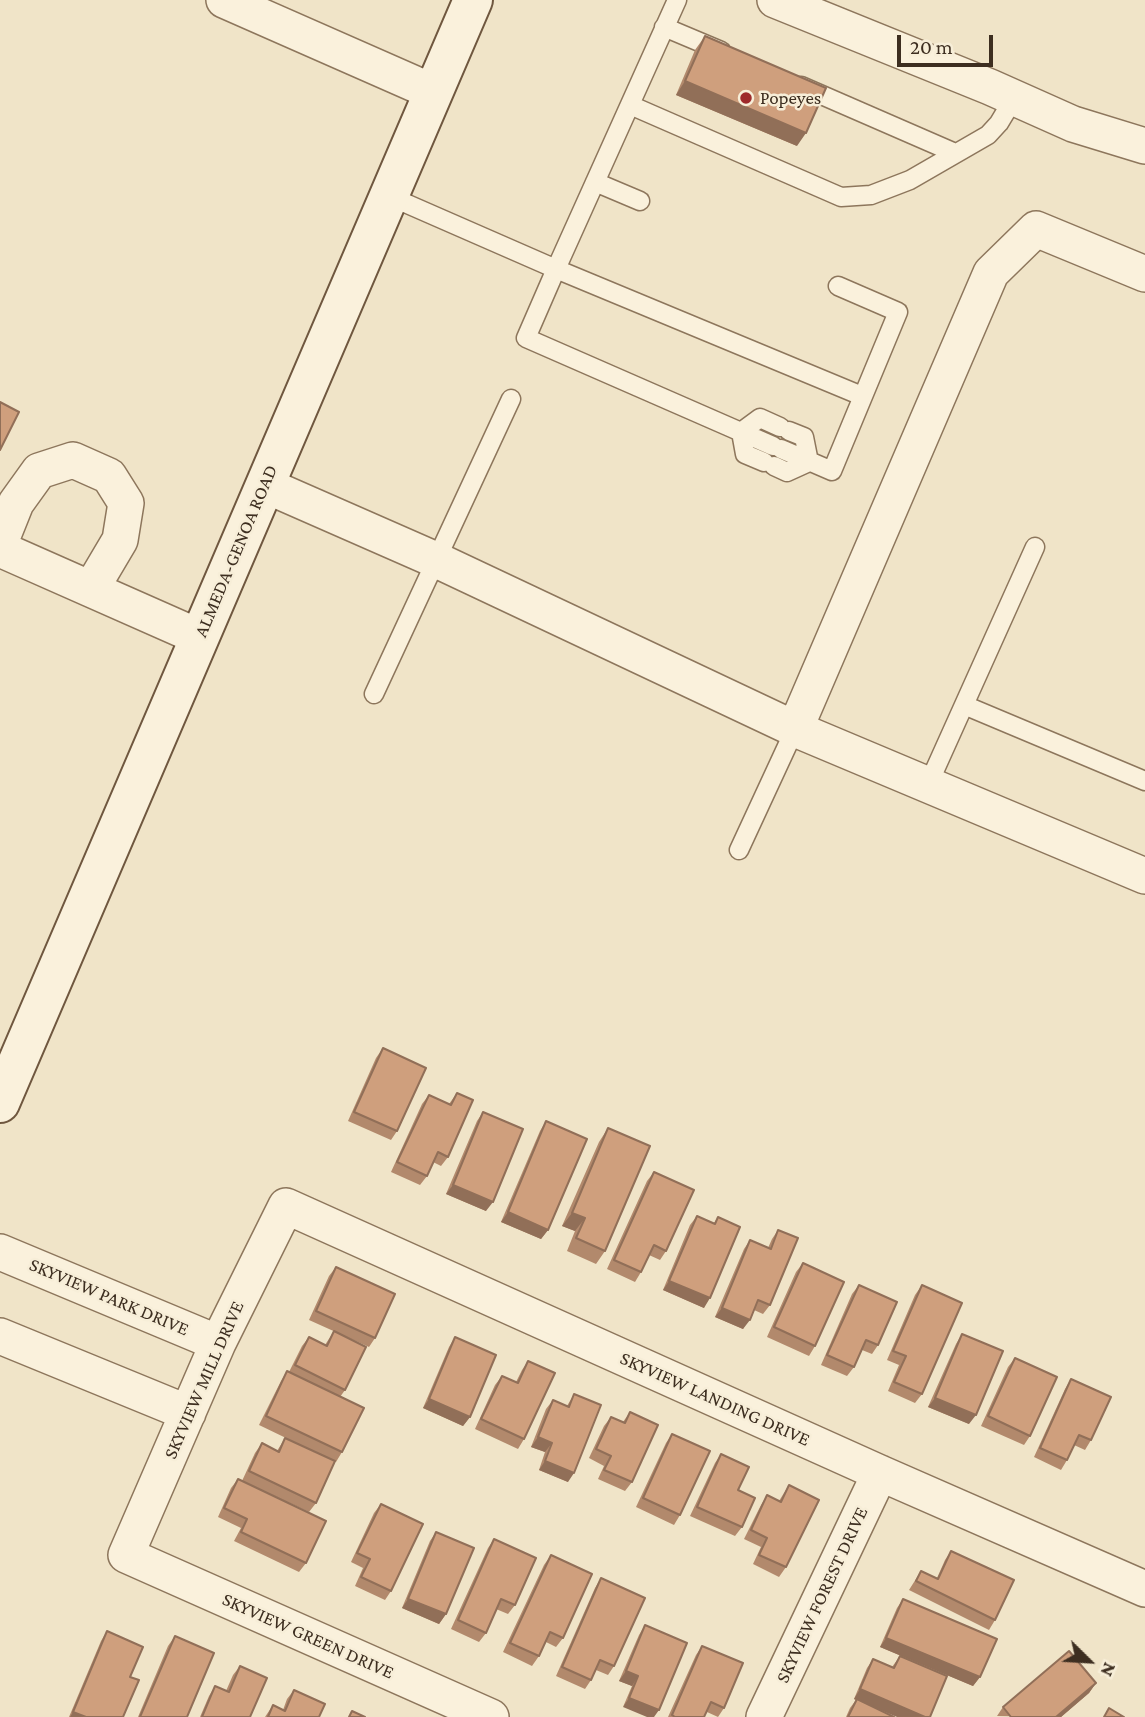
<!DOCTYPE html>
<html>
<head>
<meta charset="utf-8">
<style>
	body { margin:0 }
	#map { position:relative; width:1145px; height:1717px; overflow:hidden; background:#f0e4c8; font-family:"Crimson Pro",serif }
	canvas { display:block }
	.north { position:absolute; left:1054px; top:1626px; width:70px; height:70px; -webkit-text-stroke:5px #f7eed8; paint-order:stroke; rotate:114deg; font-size:19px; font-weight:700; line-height:28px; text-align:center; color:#3d2e20 }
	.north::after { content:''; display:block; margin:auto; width:24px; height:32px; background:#3d2e20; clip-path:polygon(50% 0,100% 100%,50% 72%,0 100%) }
	.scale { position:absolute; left:897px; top:35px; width:96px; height:32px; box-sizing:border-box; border:4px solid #3d2e20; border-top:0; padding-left:9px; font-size:21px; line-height:24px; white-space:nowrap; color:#3d2e20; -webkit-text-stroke:5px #f7eed8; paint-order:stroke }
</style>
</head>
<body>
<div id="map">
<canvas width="1145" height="1717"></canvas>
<div class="north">N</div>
<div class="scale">20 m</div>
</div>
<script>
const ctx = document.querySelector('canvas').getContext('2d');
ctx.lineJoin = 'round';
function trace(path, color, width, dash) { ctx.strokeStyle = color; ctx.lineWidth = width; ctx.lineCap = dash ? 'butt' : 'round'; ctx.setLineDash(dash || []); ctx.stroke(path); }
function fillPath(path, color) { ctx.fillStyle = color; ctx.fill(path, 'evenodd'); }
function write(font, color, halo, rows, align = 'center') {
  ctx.font = font + ' "Crimson Pro",serif'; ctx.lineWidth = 5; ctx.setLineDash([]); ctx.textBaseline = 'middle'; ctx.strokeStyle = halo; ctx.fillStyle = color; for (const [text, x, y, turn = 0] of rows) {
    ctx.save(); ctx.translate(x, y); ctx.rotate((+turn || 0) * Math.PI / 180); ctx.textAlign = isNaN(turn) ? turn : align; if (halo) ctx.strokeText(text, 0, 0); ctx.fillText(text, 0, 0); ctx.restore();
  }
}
const lane = new Path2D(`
	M664 27 721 51
	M801 86 955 153
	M630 105 841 197 871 195 910 180 988 135 999 123 1014 98
	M595 182 640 201
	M389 196 556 269 677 0
	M773 446 526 338 556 269 862 396
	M781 449 832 471 898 312 838 286
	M764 462 745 454 741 432 760 418 780 427
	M774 466 787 472 809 462 804 437 789 431
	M374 694 511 399
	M964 705 1145 781
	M928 785 1035 547
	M739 850 795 729`);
const street = new Path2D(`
	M224 0 433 92
	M775 0 990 87 1073 124 1145 146
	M265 485 445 564 795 729 1145 876
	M0 543 16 503 39 471 73 460 109 476 126 503 120 540 91 589
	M0 549 199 637
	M795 729 991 273 1036 229 1145 274
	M0 1252 218 1343
	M0 1336 188 1413
	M491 1717 126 1555 218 1343 286 1206 880 1473 1145 1589
	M764 1717 880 1473`);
const secondary = new Path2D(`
	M0 1103 473 0`);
const wall = new Path2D(`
	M705 36 797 146 676 95 695 50Z
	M383 1048 397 1131 391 1140 348 1121 376 1058Z
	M457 1093 448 1157 441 1166 433 1162 427 1176 420 1185 391 1172 422 1104 429 1095 449 1104Z
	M483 1112 486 1211 446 1194 477 1121Z
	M546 1121 548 1230 541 1239 501 1222 540 1131Z
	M608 1128 605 1251 596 1264 567 1251 575 1231 562 1226 599 1142Z
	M654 1172 666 1251 660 1260 649 1255 641 1272 635 1282 607 1269 647 1181Z
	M697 1216 714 1223 718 1217 704 1308 663 1290 690 1225Z
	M778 1230 770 1305 763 1314 754 1310 743 1329 715 1317 744 1249 750 1240 768 1248 772 1239Z
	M803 1263 815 1346 809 1356 767 1337 796 1272Z
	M336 1267 375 1338 369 1347 309 1320 329 1276Z
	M859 1285 878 1345 872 1354 862 1350 854 1367 847 1376 821 1365 852 1294Z
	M922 1285V1394L915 1403 888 1391 899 1365 887 1360 915 1295Z
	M334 1331 345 1390 340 1397 342 1452 336 1462 335 1461 316 1503 309 1512 242 1481 255 1453 262 1443 277 1451 285 1438 313 1451 259 1425 281 1381 287 1371 289 1372 302 1346 309 1337 325 1345Z
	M962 1334 969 1424 928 1407 956 1344Z
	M455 1337 470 1417 463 1426 423 1408 449 1347Z
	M1015 1358 1030 1436 1024 1445 981 1426 1008 1367Z
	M528 1361 524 1439 518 1449 475 1429 495 1385 502 1376 516 1382 522 1370Z
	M1071 1379 1091 1440 1085 1450 1074 1445 1067 1460 1061 1470 1034 1457 1065 1389Z
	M574 1394 568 1482 539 1470 545 1452 531 1447 546 1409 553 1400 567 1406Z
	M630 1412 632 1482 625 1491 598 1479 604 1466 589 1458 604 1426 611 1417 623 1422Z
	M672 1434 680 1515 674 1525 636 1507 666 1443Z
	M721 1454 738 1490 742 1527 735 1536 690 1516 715 1463Z
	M238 1479 306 1563 299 1572 234 1541 241 1528 218 1517 231 1488Z
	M789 1485 786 1567 779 1577 753 1564 761 1547 744 1539 761 1505 767 1495 779 1501Z
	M381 1504 391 1591 385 1600 355 1586 363 1568 351 1562 374 1513Z
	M436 1532 446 1614 439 1624 402 1608 430 1541Z
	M494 1539 515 1605 508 1614 496 1609 486 1633 479 1642 451 1629 488 1548Z
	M951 1551 995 1620 989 1630 909 1590 921 1571 937 1578 945 1560Z
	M551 1555 563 1638 556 1647 546 1642 539 1656 532 1666 503 1652 544 1565Z
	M601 1578 614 1666 608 1675 596 1670 591 1680 585 1689 556 1676 595 1588Z
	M903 1599 980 1677 973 1686 880 1647 897 1608Z
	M645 1625 687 1643 623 1707 632 1686 619 1681 639 1635Z
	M107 1631 130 1677 123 1717H69L101 1641Z
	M175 1636 187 1717H138L168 1646Z
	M702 1646 724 1708 718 1717 707 1712 704 1717H668L696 1655Z
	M900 1656 947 1676 867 1704 894 1717H846L850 1708 856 1700 854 1699 867 1668 873 1659 892 1667Z
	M240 1666 250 1717H200L209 1696 215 1686 226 1691 233 1675Z
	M1096 1683 1089 1693 1061 1717 997 1716 1003 1707Z
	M294 1690 319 1717H265L273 1705 283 1710 287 1699Z`);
const shadedWall = new Path2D(`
	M685 81 806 133 797 146 676 95Z
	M453 1185 493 1202 486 1211 446 1194Z
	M508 1212 548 1230 541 1239 501 1222Z
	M572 1213 585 1218 575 1231 562 1226Z
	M669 1281 710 1298 704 1308 663 1290Z
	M722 1308 750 1320 743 1329 715 1317Z
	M935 1398 976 1415 969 1424 928 1407Z
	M429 1399 470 1417 463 1426 423 1408Z
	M538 1437 552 1443 545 1452 531 1447Z
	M545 1461 574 1473 568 1482 539 1470Z
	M408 1599 446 1614 439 1624 402 1608Z
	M886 1638 980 1677 973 1686 880 1647Z
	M626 1671 638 1676 632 1686 619 1681Z
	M1096 1683 1089 1693 1061 1717H1056Z
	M860 1689 925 1717H897L854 1699Z
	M629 1698 659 1710 654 1717H647L623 1707Z
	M73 1712 86 1717H70Z`);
const building = new Path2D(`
	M705 36 826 88 806 133 685 81Z
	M0 402 19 412 0 450Z
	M383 1048 426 1068 397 1131 354 1112Z
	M457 1093 473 1100 448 1157 438 1152 427 1176 397 1162 429 1095 451 1105Z
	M483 1112 523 1129 493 1202 453 1185Z
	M546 1121 587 1139 548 1230 508 1212Z
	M608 1128 650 1146 605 1251 576 1238 585 1218 572 1213Z
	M654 1172 694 1190 666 1251 654 1245 641 1272 614 1260Z
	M697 1216 715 1224 718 1217 740 1227 710 1298 669 1281Z
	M778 1230 798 1238 770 1305 758 1300 750 1320 722 1308 750 1240 771 1249Z
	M803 1263 844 1282 815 1346 774 1327Z
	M336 1267 395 1294 375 1338 316 1311Z
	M859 1285 897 1302 878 1345 866 1340 854 1367 827 1355Z
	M922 1285 962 1303 922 1394 894 1382 906 1356 893 1351Z
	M334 1331 366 1347 345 1390 295 1365 309 1337 327 1346Z
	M962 1334 1003 1351 976 1415 935 1398Z
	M455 1337 496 1355 470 1417 429 1399Z
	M1015 1358 1057 1377 1030 1436 988 1416Z
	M528 1361 555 1373 524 1439 481 1419 502 1376 518 1383Z
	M287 1371 364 1408 342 1452 266 1416Z
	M1071 1379 1111 1397 1091 1440 1079 1435 1067 1460 1040 1448Z
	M574 1394 601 1405 574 1473 545 1461 552 1443 538 1437 553 1400 569 1407Z
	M630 1412 658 1425 632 1482 604 1470 611 1456 596 1449 611 1417 625 1423Z
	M672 1434 710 1451 680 1515 643 1498Z
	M285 1438 335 1461 316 1503 249 1471 262 1443 279 1452Z
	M721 1454 749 1467 738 1490 755 1498 742 1527 697 1507Z
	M238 1479 326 1521 306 1563 241 1532 247 1519 224 1508Z
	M789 1485 819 1500 786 1567 759 1555 767 1538 751 1530 767 1495 781 1502Z
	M381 1504 423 1524 391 1591 361 1577 370 1559 357 1553Z
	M436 1532 474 1548 446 1614 408 1599Z
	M494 1539 536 1558 515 1605 501 1599 486 1633 458 1620Z
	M951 1551 1014 1580 995 1620 916 1581 921 1571 938 1579Z
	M551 1555 592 1574 563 1638 550 1632 539 1656 510 1643Z
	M601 1578 645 1598 614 1666 600 1660 591 1680 562 1667Z
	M903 1599 997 1639 980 1677 886 1638Z
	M645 1625 687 1643 659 1710 629 1698 638 1676 626 1671Z
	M107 1631 143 1647 130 1677 139 1680 123 1717H86L73 1712Z
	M175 1636 214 1653 187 1717H140Z
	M702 1646 743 1663 724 1708 711 1702 704 1717H675L672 1715Z
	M1069 1651 1096 1683 1056 1717H1011L1003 1707Z
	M900 1656 947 1676 930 1717H925L860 1689 873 1659 894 1668Z
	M240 1666 267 1678 250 1717H202L215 1686 229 1692Z
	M294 1690 325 1704 319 1717H268L273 1705 285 1711Z
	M857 1699 894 1717H848Z
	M1109 1708 1124 1717H1104Z
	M352 1711 365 1717H349Z`);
const markers = [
	[746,98,7,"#9e2a2b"]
];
const poiNames = [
	["Popeyes",760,98]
];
const streetNames = [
	["ALMEDA-GENOA ROAD",236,551,-67],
	["SKYVIEW PARK DRIVE",109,1297,23],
	["SKYVIEW MILL DRIVE",204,1380,-66],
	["SKYVIEW LANDING DRIVE",715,1399,24],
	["SKYVIEW FOREST DRIVE",822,1595,-65],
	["SKYVIEW GREEN DRIVE",308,1636,24]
];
trace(lane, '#8d765c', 21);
trace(street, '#8d765c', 38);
trace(secondary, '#6f573f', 42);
trace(lane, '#faf1dc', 18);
trace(street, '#faf1dc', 35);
trace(secondary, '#faf1dc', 38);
fillPath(wall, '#b2896c');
fillPath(shadedWall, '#916f58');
fillPath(building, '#cf9f7d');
trace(building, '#916f58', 2);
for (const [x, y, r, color] of markers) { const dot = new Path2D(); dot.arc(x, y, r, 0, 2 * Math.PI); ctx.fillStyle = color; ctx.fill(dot); trace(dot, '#f7eed8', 2.5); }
write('19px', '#3d2e20', '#f7eed8', poiNames, 'left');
write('19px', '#3d2e20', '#f7eed8', streetNames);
</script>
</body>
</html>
